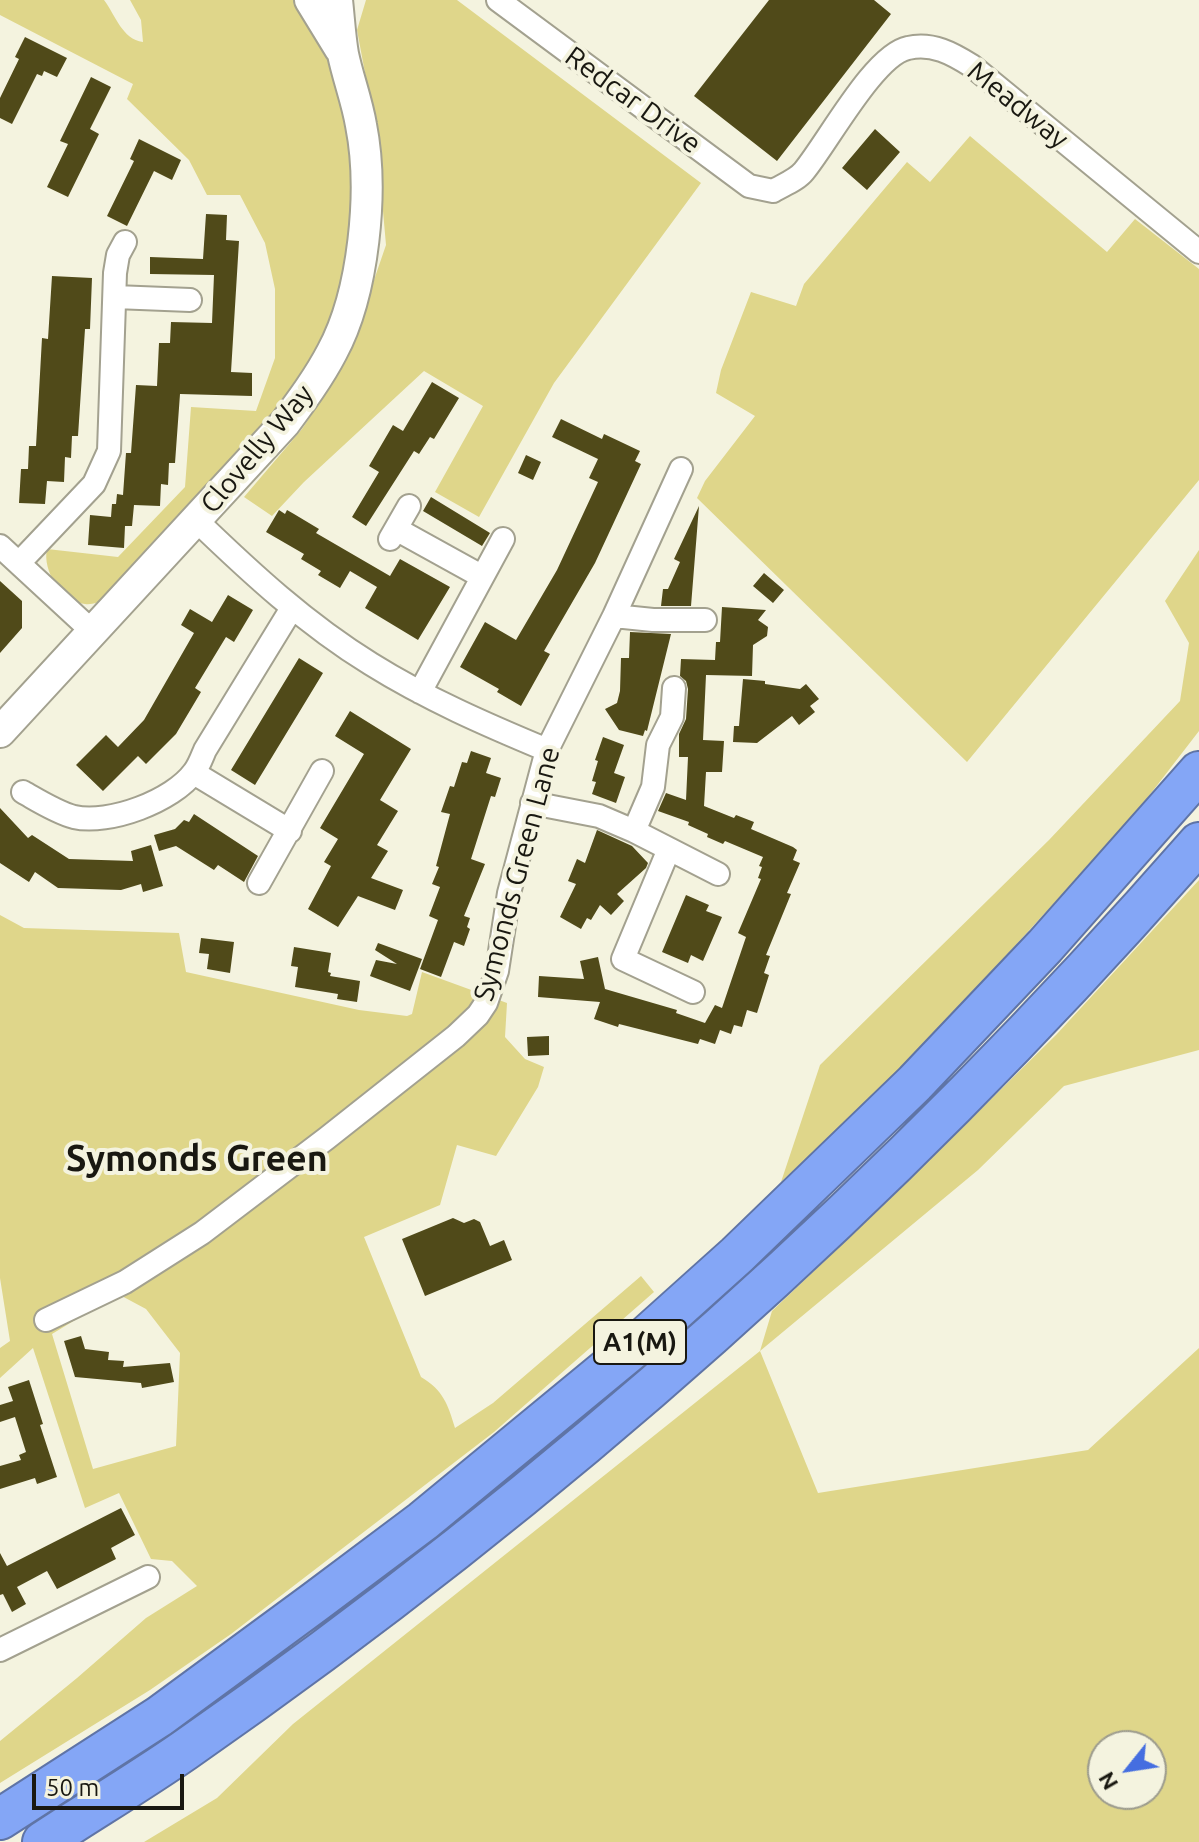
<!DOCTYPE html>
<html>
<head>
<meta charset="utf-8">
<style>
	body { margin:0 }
	#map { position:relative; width:1199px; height:1842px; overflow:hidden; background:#f4f3df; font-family:Ubuntu,sans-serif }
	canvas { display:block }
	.north { position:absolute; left:1087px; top:1730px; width:80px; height:80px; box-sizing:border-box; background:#f4f3df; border:2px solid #9c9b8d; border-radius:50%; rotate:240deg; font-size:22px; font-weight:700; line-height:32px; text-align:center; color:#191811 }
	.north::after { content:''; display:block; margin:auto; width:28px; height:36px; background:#456ee0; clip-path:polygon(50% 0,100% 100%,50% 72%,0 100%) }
	.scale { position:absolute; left:32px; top:1774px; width:152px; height:36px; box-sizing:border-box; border:4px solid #191811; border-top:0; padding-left:10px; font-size:24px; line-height:28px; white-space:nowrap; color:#191811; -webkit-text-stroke:6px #f4f3df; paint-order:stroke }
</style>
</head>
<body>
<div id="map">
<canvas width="1199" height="1842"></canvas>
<div class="north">N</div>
<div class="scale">50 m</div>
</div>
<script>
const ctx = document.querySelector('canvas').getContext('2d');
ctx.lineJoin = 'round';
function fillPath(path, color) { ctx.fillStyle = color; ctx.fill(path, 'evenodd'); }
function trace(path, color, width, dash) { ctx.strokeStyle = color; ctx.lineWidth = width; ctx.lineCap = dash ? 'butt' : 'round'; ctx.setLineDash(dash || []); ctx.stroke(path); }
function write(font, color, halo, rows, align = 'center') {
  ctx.font = font + ' Ubuntu,sans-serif'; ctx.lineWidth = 8; ctx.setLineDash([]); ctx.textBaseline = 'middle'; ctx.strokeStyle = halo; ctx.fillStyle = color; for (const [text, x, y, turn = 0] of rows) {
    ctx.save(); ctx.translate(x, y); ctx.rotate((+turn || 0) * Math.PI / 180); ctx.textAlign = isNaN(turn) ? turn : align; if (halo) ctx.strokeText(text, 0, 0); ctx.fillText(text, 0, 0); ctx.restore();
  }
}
const green = new Path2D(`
	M0 0H104C116 16 122 39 143 42L141 20 130 0H298C372 119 372 271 297 389 281 414 256 435 236 457 192 505 149 552 105 600 99 602 92 605 85 604 62 602 42 571 47 549L118 557 185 487 191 407 256 411 275 358V289L265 243 240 195H207L189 160 127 99 133 84 0 15Z
	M366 0H457L701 183 554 383 479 517 435 492 483 406 424 371 304 482 272 516 244 497 302 429 326 393 350 350 386 245 376 132 357 30Z
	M970 136 1107 252 1135 219 1199 269V480L967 762 697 498 705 481 755 416 716 393 721 370 751 292 796 306 804 284 907 162 930 182Z
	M1199 550V731L1131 819 904 1067 781 1182 820 1065 1049 840 1180 701 1189 643 1165 601Z
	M1199 880V1050L1064 1086 978 1170 760 1351 818 1493 1088 1450 1199 1348V1842H144L217 1798 293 1724 760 1351 772 1311 893 1196 1056 1035ZM1103 1746H1151V1794H1103Z
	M0 915 24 928 179 933 186 972 359 1010 407 1016 412 1014 422 972 507 1003 505 1037 525 1059 544 1067 538 1087 496 1156 457 1145 440 1205 364 1237 421 1377C443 1390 448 1404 455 1428L493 1403 641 1276 654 1292 494 1432 231 1634 150 1690 0 1783V1741L77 1678 146 1618 197 1586 172 1561 151 1559 119 1493 85 1508 33 1348 0 1378V1348L10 1341 0 1278ZM118 1294 146 1309 180 1353 176 1446 93 1469 52 1334Z`);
const building = new Path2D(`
	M769 0H874L891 14 777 161 694 96Z
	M25 37 67 58 57 77 44 71 42 76 37 74 12 124 0 118V98L19 59 15 57Z
	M91 77 111 87 90 129 99 134 68 197 47 187 68 144 60 141Z
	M875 129 900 152 867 190 842 168Z
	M139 139 181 160 172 180 154 171 127 226 107 216 134 161 130 159Z
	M206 214 227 215 226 240 239 241 231 372 252 373V396L180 394 175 463H169L168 485 161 484 160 506 134 505 132 526H125L124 548 88 545 90 515 111 517 112 504H116L117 494 123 495 126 453H131L136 385 157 386 159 343H170L171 322 212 323 214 275 150 274V257L203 259Z
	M52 276 92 278 90 329H85L78 436H72L71 458 65 457 64 482 47 481 45 504 19 503 21 469H28L29 446H36L42 338 48 339Z
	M432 382 459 398 434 439 430 437 419 454 414 451 366 526 352 517 379 472 369 466 393 425 403 431Z
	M561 419 602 439 604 434 640 451 635 461 641 464 595 563 544 651 550 654 521 706 497 692 499 689 460 667 485 622 516 640 557 570 598 482 589 478 598 459 552 437Z
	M526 455 541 462 533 480 518 473Z
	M431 497 490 533 482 546 423 511Z
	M699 506 691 606H661L663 589H668L680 562 674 559Z
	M279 510 285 514 287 510 294 514 319 529 316 533 390 576 400 559 450 587 418 640 365 608 377 587 350 571 340 588 318 575 321 571 301 559 304 554 266 532Z
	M764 573 784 590 773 603 753 586Z
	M0 581 22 601V628L0 653Z
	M228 595 253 610 234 642 226 637 195 688 201 692 176 734 146 764 138 756 103 791 76 765 106 735 118 747 144 720 194 633 181 625 190 609 212 622Z
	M722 607 766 610 758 620 768 627 767 636 753 645 752 676 706 675 703 740 724 741 722 772H706L704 806 734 818 736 815 754 822 751 829 793 847 797 850 793 860 800 863 787 893 791 894 766 955 770 956 764 973 769 975 757 1013 747 1010 742 1027 734 1025 731 1034 720 1030 715 1044 700 1039 698 1044 619 1024 618 1027 594 1019 600 1002 538 997 539 976 584 979 580 961 598 957 605 989 677 1010 676 1013 705 1023 715 1005 722 1008 746 937 738 933 761 879 758 878 762 867 759 866 763 857 725 841 723 844 707 837 708 834 688 825 689 822 658 811 666 793 686 800 688 757H679V734L686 719 688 689 686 681 680 676 681 659 715 660 716 642H720Z
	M630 632 671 634 647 731 645 730 643 736 619 730 605 709 617 703 620 691 621 658H629Z
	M299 658 323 673 255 785 231 770Z
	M743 679 765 681V684L800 689 806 684 819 699 810 706 815 712 799 725 792 716 757 743 733 742 734 726H739Z
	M350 711 411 749 380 800 398 811 377 845 388 851 371 878 403 890 395 910 358 896 338 927 308 909 331 866 324 862 338 839 320 828 364 754 335 736Z
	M603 737 624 745 614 773 625 777 616 803 592 794 596 782 592 781 598 761 595 760Z
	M471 751 491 758 486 773 501 778 495 797 491 796 471 859 485 864 464 916 470 918 467 927 470 929 464 946 454 942 441 977 420 969 438 920 429 916 440 887 432 884 439 867 436 866 450 814 441 812 450 786 454 787 462 762 467 763Z
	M0 808 28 838 32 835 69 859 133 861 131 851 151 845 163 886 143 892 141 884 121 890 58 888 35 872 29 882 0 863Z
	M194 814 258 856 244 882 218 865 214 870 176 846 159 851 154 835 175 829 184 820 189 822Z
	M597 830 632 846 648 863 646 868 617 894 624 901 611 915 600 905 591 920 587 918 581 929 560 917 576 884 568 881 577 859 585 863Z
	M686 895 709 905 706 911 722 917 703 961 691 955 688 963 662 952Z
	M201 938 234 942 230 973 207 969 209 954 199 953Z
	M378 943 422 959 410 991 370 976 376 960 397 964 375 950Z
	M294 947 331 953 328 972 331 973 330 976 360 981 357 1002 337 999 338 994 295 987 298 967 291 966Z
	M549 1036V1055L528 1056 527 1037Z
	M453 1218 464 1223 474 1219 480 1222 490 1246 504 1240 512 1260 425 1296 402 1239Z
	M81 1336 85 1349 109 1352 108 1360 124 1361 123 1367 170 1363 174 1382 142 1388 141 1383 75 1377 64 1341Z
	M29 1380 43 1424 40 1425 57 1477 37 1484 35 1478 0 1489V1466L21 1460 19 1455 26 1452 15 1417 0 1422V1405L13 1401 8 1387Z
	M121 1508 135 1535 111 1548 116 1559 57 1589 47 1571 17 1587 26 1604 12 1612 3 1594 0 1595V1553L7 1566Z`);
const street = new Path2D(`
	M498 0 749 186 773 191C783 185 797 180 804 171 828 142 874 55 908 48 932 42 953 54 972 66L1199 252
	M115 297 190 300
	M196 520C251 573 306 624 371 664 427 699 487 725 547 750
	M396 529 481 576
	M390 539 409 506
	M0 546 93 632
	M19 563 94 484 109 451 115 273 118 255 125 242
	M614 616 653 620H705
	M420 692 503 539
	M194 773 290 831
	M23 792C39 801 56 812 74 817 109 825 173 801 194 772 199 766 202 757 205 750L292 608
	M532 803 599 816 634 831 718 874
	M634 831 653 787 658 745 672 717 674 688
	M669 849 623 959 693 992
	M259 883 322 771
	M46 1320 125 1282 202 1233 327 1138 456 1036 478 1015 486 1003 497 971 509 893 547 750 614 616 681 469
	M0 1650 148 1577`);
const secondary = new Path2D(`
	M310 0 340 49
	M0 732 285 423C302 400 319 377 332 352 364 293 374 190 361 125 357 101 348 78 343 54 340 37 339 18 337 0`);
const highway = new Path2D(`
	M0 1819 160 1716 315 1602 423 1521 639 1343 737 1255 915 1083 1045 946 1199 772
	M43 1842C90 1811 139 1782 185 1750 559 1490 899 1186 1199 843`);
const shields = [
	[640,1342,92]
];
const shieldNames = [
	["A1(M)",640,1342]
];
const streetNames = [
	["Redcar Drive",633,100,36],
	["Meadway",1018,105,39],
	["Clovelly Way",257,449,-50],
	["Symonds Green Lane",517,874,-75]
];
const districtNames = [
	["Symonds Green",197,1159]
];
fillPath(green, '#dfd68a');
fillPath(building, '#504a19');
trace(street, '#a3a18f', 26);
trace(secondary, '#a3a18f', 34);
trace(highway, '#5f74a6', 44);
trace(street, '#fff', 22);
trace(secondary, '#fff', 30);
trace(highway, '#84a6f6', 40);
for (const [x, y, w] of shields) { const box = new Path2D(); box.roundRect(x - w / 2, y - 22, w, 44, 6); ctx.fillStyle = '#f4f3df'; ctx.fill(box); trace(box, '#191811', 2); }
write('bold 26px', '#191811', null, shieldNames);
write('28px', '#191811', '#f4f3df', streetNames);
write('bold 36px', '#191811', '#f4f3df', districtNames);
</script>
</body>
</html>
